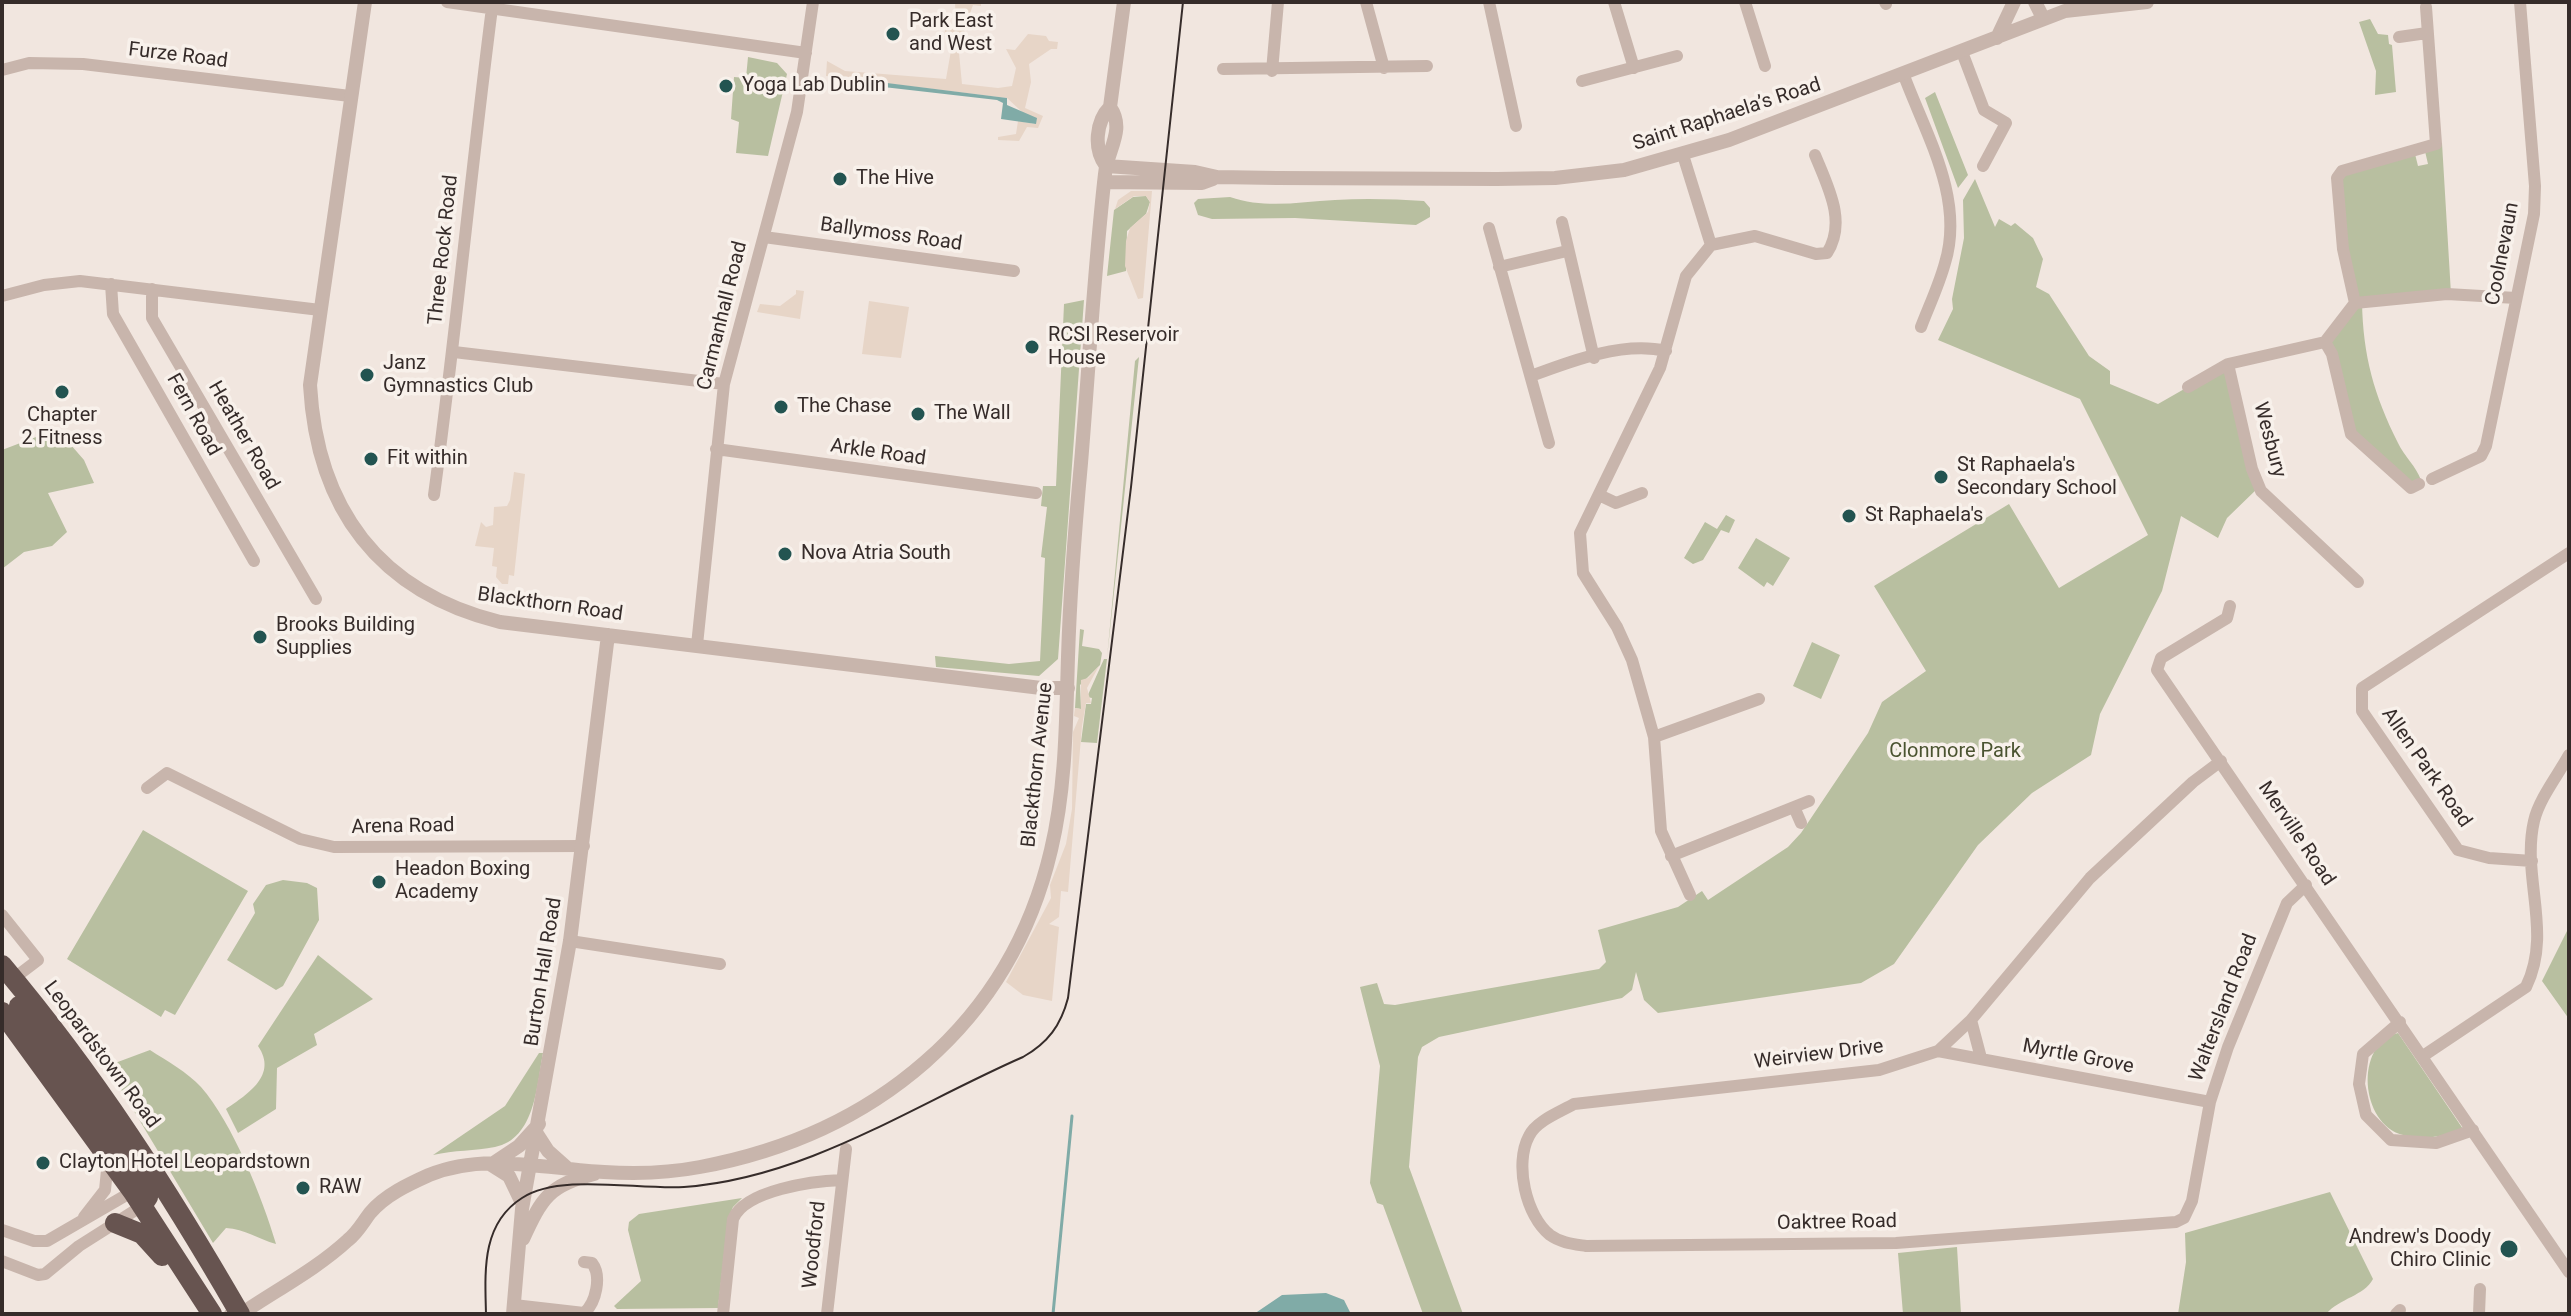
<!DOCTYPE html>
<html>
<head>
<meta charset="utf-8">
<style>
	body { margin:0 }
	#map { position:relative; width:2571px; height:1316px; overflow:hidden; background:#f1e6df; font-family:Roboto,sans-serif }
	canvas { display:block }
	.frame { position:absolute; inset:0; border:4px solid #362c2a; pointer-events:none }
</style>
</head>
<body>
<div id="map">
<canvas width="2571" height="1316"></canvas>
<div class="frame"></div>
</div>
<script>
const ctx = document.querySelector('canvas').getContext('2d');
ctx.lineJoin = 'round';
function fillPath(path, color) { ctx.fillStyle = color; ctx.fill(path, 'evenodd'); }
function trace(path, color, width, dash) { ctx.strokeStyle = color; ctx.lineWidth = width; ctx.lineCap = dash ? 'butt' : 'round'; ctx.setLineDash(dash || []); ctx.stroke(path); }
function write(font, color, halo, rows, align = 'center') {
  ctx.font = font + ' Roboto,sans-serif'; ctx.lineWidth = 7; ctx.setLineDash([]); ctx.textBaseline = 'middle'; ctx.strokeStyle = halo; ctx.fillStyle = color; for (const [text, x, y, turn = 0] of rows) {
    ctx.save(); ctx.translate(x, y); ctx.rotate((+turn || 0) * Math.PI / 180); ctx.textAlign = isNaN(turn) ? turn : align; if (halo) ctx.strokeText(text, 0, 0); ctx.fillText(text, 0, 0); ctx.restore();
  }
}
const green = new Path2D(`
	M2370 19 2378 34 2388 35 2389 44 2392 45 2396 92 2375 95 2376 71 2359 22Z
	M748 57 777 63 787 74 768 156 736 153 739 122 731 119 734 77 746 78Z
	M1935 92 1968 175 1958 188 1925 98Z
	M2442 143 2451 294 2362 302C2363 356 2374 395 2398 443 2404 456 2416 466 2421 480L2411 487 2351 434 2326 342 2355 302 2338 178 2414 150 2418 166 2428 164 2424 147Z
	M1975 179 1995 227 1999 219 2011 226 2015 223 2033 238 2043 259 2036 287 2049 294 2089 356 2110 371V384L2158 404 2228 364 2259 487 2227 518 2218 538 2181 516 2162 591 2100 714 2091 755 2032 793 1978 845 1894 964 1861 983 1658 1013 1644 1000 1636 972 1632 990 1622 998 1439 1037 1422 1047 1418 1057 1409 1167 1463 1314H1423L1383 1205 1377 1203 1370 1183 1380 1066 1360 987 1377 983 1384 1004 1395 1005 1599 969 1606 962 1598 930 1678 907 1702 891 1708 900 1788 847 1801 833 1868 733 1882 702 1926 671 1874 586 2009 504 2059 588 2148 535 2080 399 1938 340 1953 309 1952 299 1964 238 1963 200Z
	M1146 196 1150 202 1146 214 1127 231 1126 271 1107 276 1114 210 1133 197Z
	M1230 197C1265 209 1299 202 1335 200 1364 198 1395 199 1424 201L1430 208V217L1416 225 1295 218 1212 219 1198 215 1194 203 1198 199Z
	M1084 300 1058 659 1039 676 936 667 935 656 1009 664 1040 661 1045 558 1041 557 1047 507 1041 506 1043 486H1056L1064 304Z
	M1139 357 1107 658 1135 361Z
	M57 429 84 460 94 483 48 493 67 532 52 546 24 552 2 569V450Z
	M1726 515 1735 520 1729 533 1721 530 1703 560 1693 564 1684 558 1705 522 1717 529Z
	M1756 538 1790 558 1773 586 1767 582 1764 587 1738 568Z
	M1080 629 1084 630 1082 646 1099 649 1102 653 1100 665 1080 685 1081 709 1075 708Z
	M1812 642 1840 655 1821 699 1793 686Z
	M1104 659H1107L1097 743 1081 742 1086 704H1091L1092 698 1087 697Z
	M143 830 248 891 175 1015 165 1010 161 1017 67 959Z
	M283 880 307 883 317 888 319 920 283 986 276 990 227 960 255 913 253 904 266 885Z
	M2569 927V1019L2542 981Z
	M318 955 373 999 314 1034 317 1045 277 1068 276 1109 238 1133 226 1109C248 1094 278 1075 258 1046Z
	M2398 1033 2463 1129C2443 1136 2425 1141 2403 1135 2360 1124 2354 1044 2398 1033Z
	M150 1050C167 1061 187 1072 201 1087 232 1122 263 1199 276 1244 258 1239 245 1229 226 1228L213 1243 107 1066Z
	M539 1053H543C537 1085 535 1139 495 1147 475 1151 454 1150 433 1155L505 1106Z
	M2330 1192 2373 1279C2364 1296 2340 1298 2326 1314H2178L2186 1262 2185 1233Z
	M742 1198 733 1207 728 1219 718 1308 617 1309 614 1306 641 1281 628 1230 629 1222 639 1214Z
	M1957 1247 1961 1314H1903L1898 1253Z`);
const plaza = new Path2D(`
	M955 2H981V6L973 5 964 30 968 38 980 40 979 49 963 48 959 53 962 84 998 88 1012 86 1016 68 1006 49 1015 50 1028 34 1046 36 1049 41 1058 42 1057 49H1051L1029 64 1031 82 1025 108 1043 116 1038 128 1027 127 1019 141 998 140V137L1016 134 1018 121 1035 124 1007 98 826 76 827 61 845 71 946 79 953 39 944 37 946 25 956 26Z
	M1131 191H1152L1143 298 1138 299 1125 266 1126 241 1130 228 1148 212 1150 202 1146 196H1134L1115 209 1118 200Z
	M796 290 804 291 800 319 757 312 760 304 780 306 796 294Z
	M869 301 909 307 901 358 862 354Z
	M514 472 525 474 514 576 509 575 508 584H502L496 577 497 567 492 566 494 548 475 546 481 522 486 527 493 525 494 507 507 506 510 500Z
	M1099 666 1087 688 1091 703H1086L1082 726 1068 892 1061 891 1059 917 1049 924 1059 927 1052 1001 1023 995 1006 982 1051 898 1050 885 1066 844 1072 809 1073 732 1079 718 1074 716 1075 708 1081 709V680L1088 678Z`);
const water = new Path2D(`
	M847 78 1007 98V105L1037 118 1036 124 1001 119 1003 103 997 100 866 85H859L851 92Z
	M1326 1293 1344 1300 1351 1314H1254L1282 1295Z`);
const stream = new Path2D(`
	M1053 1314 1072 1116`);
const minor = new Path2D(`
	M447 2 806 53
	M1366 2 1384 68
	M1489 2 1516 126
	M1614 2 1634 68
	M1745 2 1765 66
	M1885 2 1886 4
	M2399 37 2427 33
	M1962 52 1984 110 2006 123 1983 166
	M1223 69 1427 66
	M2 70 29 63 83 64 350 96
	M1272 71 1278 2
	M1903 73C1925 133 1965 198 1945 263 1939 285 1929 306 1921 327
	M1582 81 1677 56
	M1683 155 1711 245 1686 276 1660 368 1580 533 1583 573 1617 627 1632 660 1654 737 1661 831 1690 895
	M1562 222 1594 358
	M1489 228 1549 443
	M764 237 1014 271
	M1711 245 1755 236 1816 254 1827 253C1847 222 1828 187 1815 155
	M1499 267 1567 251
	M111 284 113 314 254 561
	M152 289V318L316 599
	M2 296 44 285 80 281 320 310
	M2355 303 2343 249 2337 178 2342 171 2436 144 2426 7
	M2325 342 2332 354 2351 434 2411 488 2419 484
	M454 352 724 384
	M2228 364 2252 469 2261 491 2358 582
	M1531 376C1571 361 1623 341 1666 351
	M2188 387 2228 364 2325 342 2355 303 2447 294 2516 298
	M716 449 1036 493
	M2432 479 2481 456 2486 446 2534 214 2535 186 2520 2
	M434 495C456 333 471 171 492 8
	M1599 495 1616 503 1642 493
	M2230 606 2227 618 2161 658 2157 670 2569 1272
	M697 645 724 384 797 112 813 2
	M1654 737 1759 699
	M2221 761 2193 782 2090 878 1971 1020 1938 1051 1879 1070 1574 1104C1560 1112 1536 1121 1529 1136 1514 1164 1526 1216 1550 1235 1561 1243 1573 1244 1586 1246L1896 1243 2176 1222 2184 1218 2192 1201 2210 1102 2228 1047 2287 903 2306 885
	M147 788 167 773 300 839 334 847 584 846
	M1794 807 1801 823
	M1671 856 1809 801
	M2532 861 2489 858 2458 850 2362 711V688L2569 553
	M2 915 38 960 13 979
	M570 941 720 964
	M1971 1020 1981 1058
	M2400 1022 2363 1054 2359 1084 2366 1115 2391 1140 2436 1143 2473 1130
	M1938 1051 2210 1102
	M2423 1056 2526 987C2553 932 2521 877 2534 821 2539 799 2558 775 2569 755
	M84 1217 105 1190 108 1160
	M2 1230 34 1241H47L135 1190
	M2 1261 38 1275 45 1274 79 1246 142 1206
	M514 1305 584 1313C596 1303 602 1276 592 1263L584 1262
	M723 1314 733 1219C745 1190 813 1181 842 1180
	M827 1314 846 1149
	M2396 1314 2400 1310
	M2479 1314 2480 1289`);
const tertiary = new Path2D(`
	M365 2 310 385C317 509 379 592 500 622L1041 688H1068
	M2035 2 2043 18
	M1997 38 2014 2
	M1106 166 1195 172 1217 177 1277 178 1497 179 1555 178 1624 170 1729 140 2065 11 2147 2
	M1106 166C1093 149 1096 121 1110 107L1124 2
	M1104 182 1202 183 1213 179
	M537 1134 548 1151 566 1167
	M495 1162 519 1146 539 1124
	M490 1164 509 1176 521 1201
	M523 1239C542 1198 549 1185 594 1174
	M231 1314 247 1310C280 1288 319 1267 348 1240 358 1232 363 1222 370 1213 385 1195 409 1184 429 1175 484 1152 547 1169 604 1172 636 1174 669 1173 700 1167 873 1135 1010 1025 1051 850 1066 788 1066 721 1068 657 1070 592 1075 528 1081 463 1089 367 1094 270 1105 174 1107 150 1126 130 1110 107
	M513 1314 522 1209 570 941 608 635`);
const trunk = new Path2D(`
	M2 965C94 1074 169 1191 240 1314
	M19 1006 145 1184 148 1197 142 1206
	M2 1012 133 1192 212 1314
	M115 1223 142 1234 162 1256`);
const tram = new Path2D(`
	M486 1314C485 1272 481 1224 522 1198 561 1173 637 1190 684 1187 807 1178 913 1105 1023 1057 1048 1043 1061 1025 1068 998L1131 487 1183 2`);
const markers = [
	[893,34,8,"#235451"],
	[726,86,8,"#235451"],
	[840,179,8,"#235451"],
	[1032,347,8,"#235451"],
	[367,375,8,"#235451"],
	[62,392,8,"#235451"],
	[781,407,8,"#235451"],
	[918,414,8,"#235451"],
	[371,459,8,"#235451"],
	[1941,477,8,"#235451"],
	[1849,516,8,"#235451"],
	[785,554,8,"#235451"],
	[260,637,8,"#235451"],
	[379,882,8,"#235451"],
	[43,1163,8,"#235451"],
	[303,1188,8,"#235451"],
	[2509,1249,10,"#235451"]
];
const poiNames = [
	["Park East",909,22],
	["and West",909,45],
	["Yoga Lab Dublin",742,86],
	["The Hive",856,179],
	["RCSI Reservoir",1048,336],
	["House",1048,359],
	["Janz",383,364],
	["Gymnastics Club",383,387],
	["The Chase",797,407],
	["The Wall",934,414],
	["Chapter",62,416,"center"],
	["2 Fitness",62,439,"center"],
	["Fit within",387,459],
	["St Raphaela's",1957,466],
	["Secondary School",1957,489],
	["St Raphaela's",1865,516],
	["Nova Atria South",801,554],
	["Brooks Building",276,626],
	["Supplies",276,649],
	["Headon Boxing",395,870],
	["Academy",395,893],
	["Clayton Hotel Leopardstown",59,1163],
	["RAW",319,1188],
	["Andrew's Doody",2491,1238,"right"],
	["Chiro Clinic",2491,1261,"right"]
];
const streetNames = [
	["Furze Road",178,56,7],
	["Saint Raphaela’s Road",1727,115,-18],
	["Ballymoss Road",891,235,8],
	["Three Rock Road",444,250,-84],
	["Coolnevaun",2503,254,-79],
	["Carmanhall Road",723,316,-76],
	["Fern Road",193,415,61],
	["Heather Road",243,436,60],
	["Wesbury",2269,440,75],
	["Arkle Road",878,453,8],
	["Blackthorn Road",550,605,8],
	["Blackthorn Avenue",1038,765,-84],
	["Allen Park Road",2426,768,55],
	["Arena Road",403,827,-1],
	["Merville Road",2296,834,56],
	["Burton Hall Road",544,972,-81],
	["Waltersland Road",2224,1008,-69],
	["Leopardstown Road",101,1055,53],
	["Weirview Drive",1819,1055,-7],
	["Myrtle Grove",2078,1057,11],
	["Oaktree Road",1837,1223,-1],
	["Woodford",815,1245,-84]
];
const parkNames = [
	["Clonmore Park",1955,752]
];
fillPath(green, '#b8bfa0');
fillPath(plaza, '#e7d5c7');
fillPath(water, '#80aba7');
trace(stream, '#80aba7', 3);
trace(minor, '#c8b5ac', 12);
trace(tertiary, '#c8b5ac', 14);
trace(trunk, '#675450', 20);
trace(tram, '#362c2a', 2);
for (const [x, y, r, color] of markers) { const dot = new Path2D(); dot.arc(x, y, r, 0, 2 * Math.PI); ctx.fillStyle = color; ctx.fill(dot); trace(dot, '#f8f1eb', 3); }
write('20px', '#362c2a', '#f8f1eb', poiNames, 'left');
write('20px', '#362c2a', '#f8f1eb', streetNames);
write('20px', '#4a5330', '#f8f1eb', parkNames);
</script>
</body>
</html>
